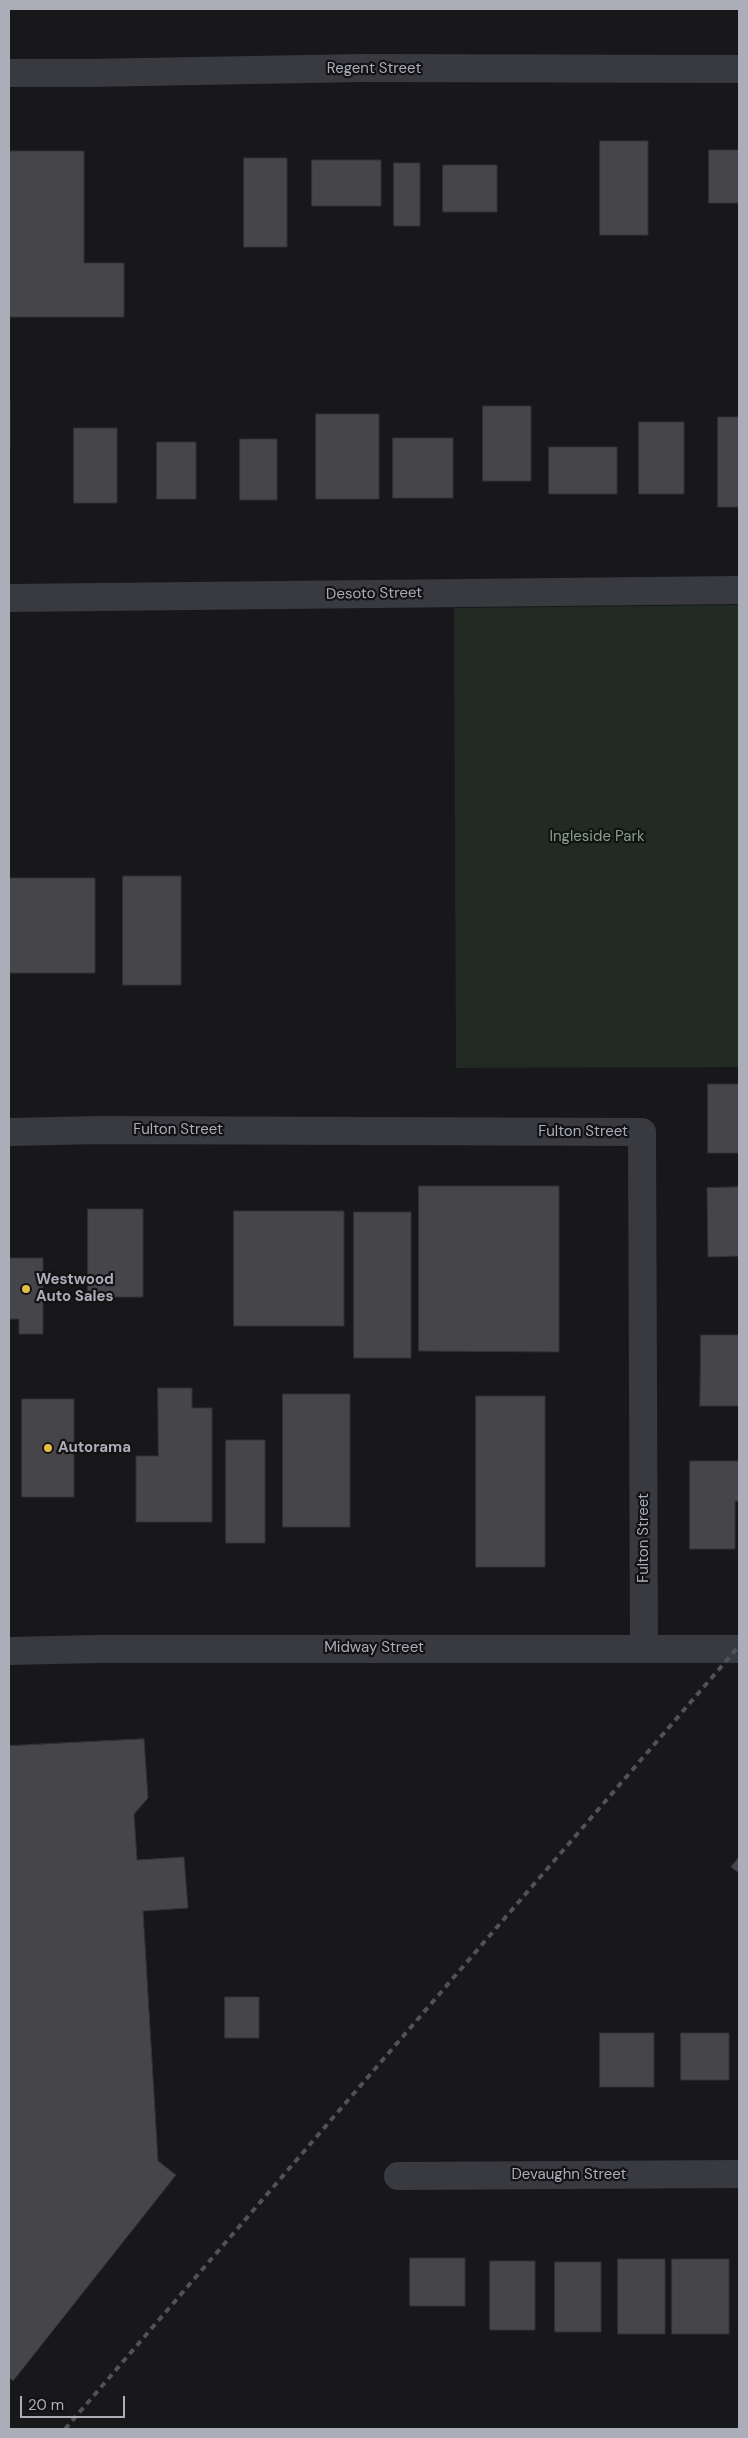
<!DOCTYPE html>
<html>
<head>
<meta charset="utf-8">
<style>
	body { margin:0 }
	#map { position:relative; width:748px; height:2438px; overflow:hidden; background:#18181a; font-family:"DM Sans",sans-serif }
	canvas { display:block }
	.frame { position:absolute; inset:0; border:10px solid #abaeb8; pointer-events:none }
	.scale { position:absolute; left:20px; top:2396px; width:105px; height:22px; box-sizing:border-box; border:2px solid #abaeb8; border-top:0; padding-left:6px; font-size:15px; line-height:18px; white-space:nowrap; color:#abaeb8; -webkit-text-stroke:4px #131315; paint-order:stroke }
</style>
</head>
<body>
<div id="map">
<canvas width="748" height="2438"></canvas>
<div class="frame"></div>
<div class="scale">20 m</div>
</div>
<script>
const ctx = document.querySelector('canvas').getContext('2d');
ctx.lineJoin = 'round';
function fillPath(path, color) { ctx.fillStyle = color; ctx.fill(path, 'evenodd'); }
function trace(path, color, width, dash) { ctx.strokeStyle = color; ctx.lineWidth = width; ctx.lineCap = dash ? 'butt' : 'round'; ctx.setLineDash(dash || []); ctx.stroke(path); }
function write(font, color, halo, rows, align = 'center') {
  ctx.font = font + ' "DM Sans",sans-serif'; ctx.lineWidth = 4.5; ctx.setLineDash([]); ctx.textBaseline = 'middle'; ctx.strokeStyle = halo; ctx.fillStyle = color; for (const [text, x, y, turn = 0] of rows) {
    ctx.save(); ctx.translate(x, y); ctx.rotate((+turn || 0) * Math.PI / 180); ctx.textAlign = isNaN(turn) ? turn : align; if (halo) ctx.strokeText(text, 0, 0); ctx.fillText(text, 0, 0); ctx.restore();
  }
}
const green = new Path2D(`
	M739 605V1067L456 1068 454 608Z`);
const building = new Path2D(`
	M600 141H648V235H600Z
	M709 150H739V203H709Z
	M9 151H84V263H124V317H9Z
	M244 158H287V247H244Z
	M312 160H381V206H312Z
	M394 163H420V226H394Z
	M443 165H497V212H443Z
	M9 399H10V449H9Z
	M483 406H531V481H483Z
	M316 414H379V499H316Z
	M718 417H739V507H718Z
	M639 422H684V494H639Z
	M74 428H117V503H74Z
	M393 438H453V498H393Z
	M240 439H277V500H240Z
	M157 442H196V499H157Z
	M549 447H617V494H549Z
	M123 876H181V985H123Z
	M9 878H95V973H9Z
	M708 1084H739V1153H708Z
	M419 1186H559V1352L419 1351Z
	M739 1187V1256L708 1257 707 1188Z
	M88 1209H143V1297H88Z
	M234 1211H344V1326H234Z
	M354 1212H411V1358H354Z
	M9 1258H43V1334H19V1319H9Z
	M701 1335H739V1406H700Z
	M158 1388H192V1408H212V1522H136V1456H158Z
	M283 1394H350V1527H283Z
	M476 1396H545V1567H476Z
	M22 1399H74V1497H22Z
	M226 1440H265V1543H226Z
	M690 1461H739V1501H735V1549H690Z
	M144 1739 148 1798 134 1814 137 1860 184 1857 188 1908 143 1911 158 2161 176 2175 13 2381 9 2377V1746Z
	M739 1857V1873L731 1867Z
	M225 1997H259V2038H225Z
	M600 2033H654V2087H600Z
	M681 2033H729V2080H681Z
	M410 2258H465V2306H410Z
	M618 2259H665V2334H618Z
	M672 2259H729V2334H672Z
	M490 2261H535V2330H490Z
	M555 2262H601V2332H555Z`);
const minor = new Path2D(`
	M9 73H88L362 68 739 69
	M9 598 739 590
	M9 1132 101 1130 642 1132 644 1648
	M9 1651 97 1649H739
	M398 2176 739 2174`);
const rail = new Path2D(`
	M65 2429 739 1646`);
const markers = [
	[26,1289,5,"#e3bb47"],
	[48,1448,5,"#e3bb47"]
];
const streetNames = [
	["Regent Street",374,69],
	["Desoto Street",374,594,-1],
	["Fulton Street",178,1130],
	["Fulton Street",583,1132],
	["Fulton Street",644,1538,-90],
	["Midway Street",374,1648],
	["Devaughn Street",569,2175]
];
const parkNames = [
	["Ingleside Park",597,837]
];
const poiNames = [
	["Westwood",36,1280],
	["Auto Sales",36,1297],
	["Autorama",58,1448]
];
fillPath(green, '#222a24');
fillPath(building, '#45454a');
trace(building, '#333236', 1);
trace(minor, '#393a3f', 28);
trace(rail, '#515257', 4, [6, 5]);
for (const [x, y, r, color] of markers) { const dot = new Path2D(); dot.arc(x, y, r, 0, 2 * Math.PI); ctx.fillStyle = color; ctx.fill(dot); trace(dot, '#131315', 2); }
write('15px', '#abaeb8', '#131315', streetNames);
write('15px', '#84a288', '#131315', parkNames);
write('bold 15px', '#abaeb8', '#131315', poiNames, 'left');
</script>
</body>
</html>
